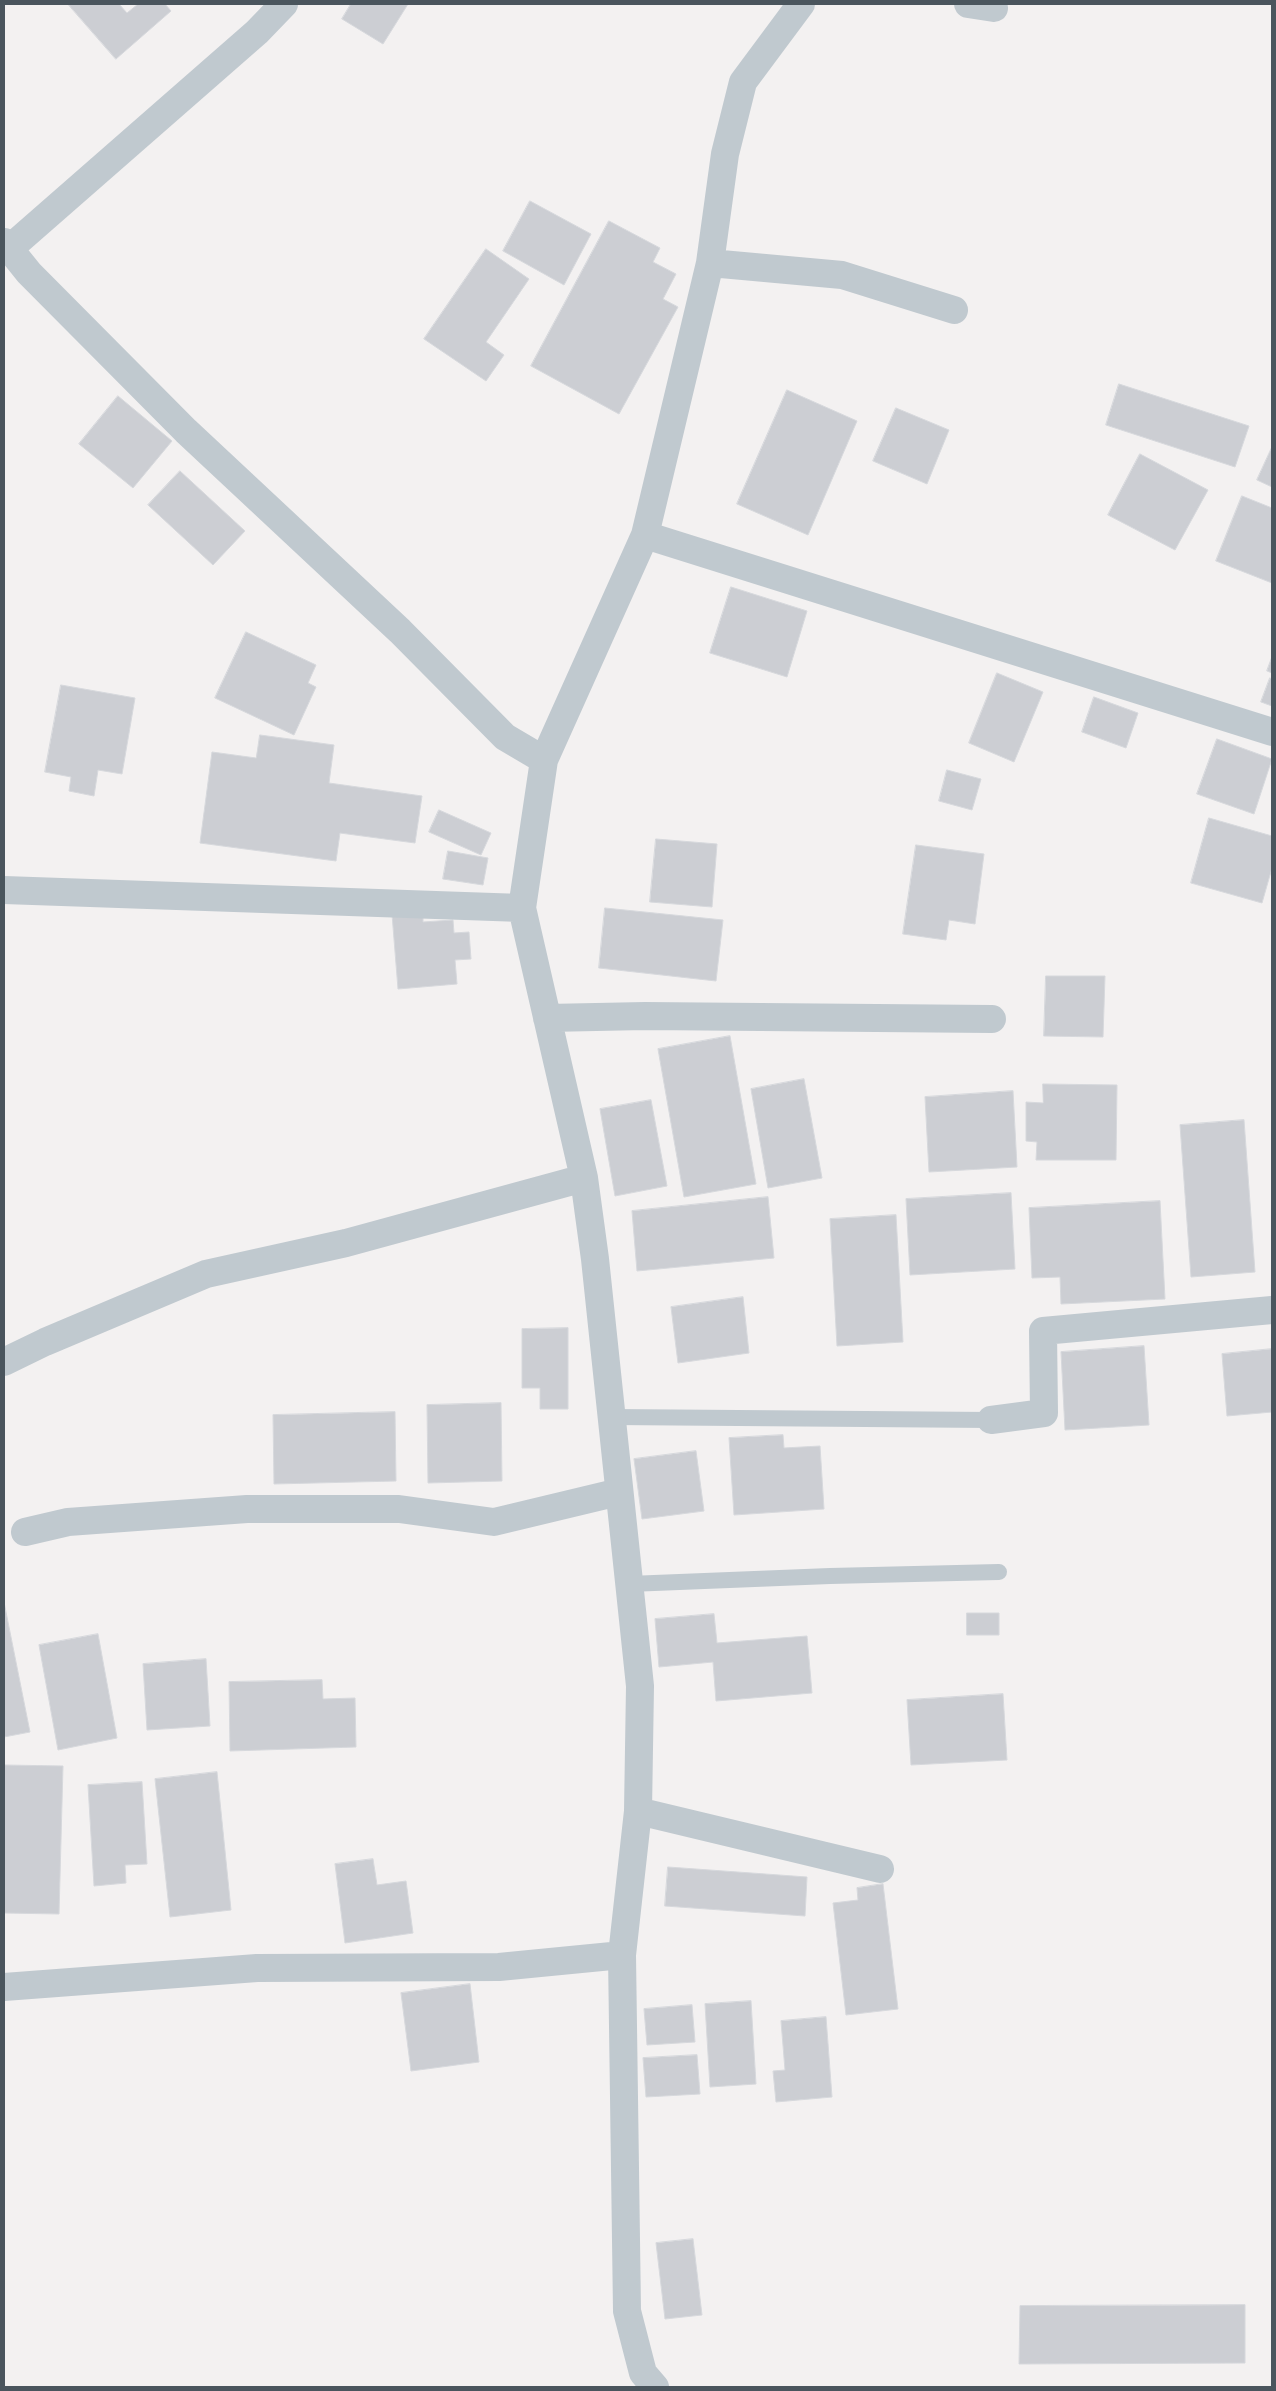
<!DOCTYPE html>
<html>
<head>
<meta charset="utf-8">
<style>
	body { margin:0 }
	#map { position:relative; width:1276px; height:2391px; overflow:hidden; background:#f3f1f1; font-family:Arial,sans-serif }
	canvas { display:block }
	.frame { position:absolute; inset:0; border:5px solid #4a555d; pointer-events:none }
</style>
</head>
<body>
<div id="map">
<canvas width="1276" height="2391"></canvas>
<div class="frame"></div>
</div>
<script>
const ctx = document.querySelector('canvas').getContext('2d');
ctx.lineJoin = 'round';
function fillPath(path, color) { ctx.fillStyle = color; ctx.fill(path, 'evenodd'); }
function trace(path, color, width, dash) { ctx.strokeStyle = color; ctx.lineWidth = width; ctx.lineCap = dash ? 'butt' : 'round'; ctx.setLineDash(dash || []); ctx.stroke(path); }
const building = new Path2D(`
	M68 4H119L127 13 138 4H165L171 11 116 59Z
	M351 4H408L383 44 342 19Z
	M530 201 591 234 564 285 503 251Z
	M609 221 660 248 653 262 676 274 663 299 678 307 619 414 531 366Z
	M486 249 529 279 486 342 504 355 486 381 424 339Z
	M1119 384 1249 426 1235 467 1106 425Z
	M787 390 857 421 808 535 737 504Z
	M118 396 172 441 133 488 79 444Z
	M896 408 949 430 927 484 873 461Z
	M1272 447V487L1257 480Z
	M1140 454 1208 490 1175 550 1108 515Z
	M180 471 245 531 213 565 148 505Z
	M1242 496 1272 508V583L1216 561Z
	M731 587 807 611 787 677 710 653Z
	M246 632 316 665 308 683 316 687 294 735 215 698Z
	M1272 657V673L1267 671Z
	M997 673 1043 692 1014 762 969 743Z
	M1270 678 1272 679V706L1261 702Z
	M61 685 135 698 122 774 98 770 94 796 69 791 71 777 45 772Z
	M1094 697 1138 713 1126 748 1082 732Z
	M260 735 334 745 329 783 422 796 415 843 340 833 336 861 200 843 212 752 256 758Z
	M1217 739 1272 759 1254 814 1197 794Z
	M947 770 981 779 972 810 939 801Z
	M439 810 491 833 481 855 429 832Z
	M1209 818 1272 836V868L1262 903 1191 883Z
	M656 839 717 844 712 907 650 902Z
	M916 845 984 854 975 924 949 920 946 940 903 934Z
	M448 851 488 858 483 885 443 879Z
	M605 908 723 920 716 981 599 968Z
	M423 911V922L453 920 454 933 469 932 471 959 455 960 457 984 398 989 392 914Z
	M1046 976H1105L1103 1037 1044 1036Z
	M730 1036 756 1184 684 1197 658 1049Z
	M804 1079 822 1178 768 1188 751 1089Z
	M1043 1084 1117 1085 1116 1160H1036L1037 1142 1026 1141V1102L1043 1103Z
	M1013 1091 1017 1167 929 1172 925 1097Z
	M651 1100 667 1186 615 1196 600 1109Z
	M1244 1120 1255 1272 1191 1277 1180 1125Z
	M1011 1193 1015 1269 910 1275 906 1199Z
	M768 1197 774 1258 637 1271 632 1211Z
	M1160 1201 1165 1299 1061 1304 1060 1277 1032 1278 1029 1208Z
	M896 1215 903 1342 837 1346 830 1219Z
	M743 1297 749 1353 678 1363 671 1307Z
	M568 1328V1409H540V1388H522V1329Z
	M1144 1346 1149 1425 1065 1430 1061 1352Z
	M1272 1349V1412L1227 1416 1222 1354Z
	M501 1403 502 1481 428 1483 427 1405Z
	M395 1412 396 1481 274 1484 273 1415Z
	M783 1435 784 1448 820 1446 824 1509 734 1515 729 1438Z
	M696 1451 704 1511 642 1519 634 1459Z
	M4 1602 30 1732 4 1737Z
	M967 1613H999V1635H967Z
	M714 1614 717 1643 807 1636 812 1693 716 1701 713 1662 659 1667 655 1619Z
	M98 1634 117 1738 58 1750 39 1645Z
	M206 1659 210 1726 147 1730 143 1664Z
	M322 1680 323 1699 355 1698 356 1747 230 1751 229 1682Z
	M1003 1694 1007 1760 911 1765 907 1700Z
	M4 1765 63 1766 59 1914 4 1913Z
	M217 1772 231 1910 170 1917 155 1779Z
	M142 1782 147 1864 125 1865 126 1883 94 1886 88 1785Z
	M373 1859 377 1885 406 1881 413 1933 345 1943 335 1864Z
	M668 1867 807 1877 805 1916 665 1906Z
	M883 1884 898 2009 846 2015 833 1903 858 1900 857 1888Z
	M470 1984 479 2062 411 2071 401 1993Z
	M751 2001 756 2084 710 2087 705 2004Z
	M692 2005 695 2042 647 2045 644 2009Z
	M826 2017 832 2097 776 2102 773 2071 785 2070 781 2021Z
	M697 2055 700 2094 646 2097 643 2058Z
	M693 2239 702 2315 665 2319 656 2243Z
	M1245 2305V2363L1019 2364 1020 2306Z`);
const service = new Path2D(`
	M612 1417 991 1420
	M629 1584 830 1576 999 1572`);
const minor = new Path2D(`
	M968 4 994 8
	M4 242 29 273 186 431 400 631 505 737 544 760
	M9 249 257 32 284 4
	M710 263 842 275 954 310
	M645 535 1272 732
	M4 890 522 908
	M547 1018 645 1016 992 1019
	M4 1362 45 1342 206 1274 346 1243 584 1178
	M991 1420 1044 1413 1043 1331 1272 1310
	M25 1532 68 1522 247 1509H399L494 1522 619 1492
	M638 1811 880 1869
	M4 1987 257 1968 499 1967 622 1955
	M655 2387 643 2373 627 2311 622 1955 638 1811 640 1686 595 1259 584 1178 522 908 544 760 645 535 710 263 725 154 743 82 801 4`);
fillPath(building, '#ccced3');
trace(building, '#d6d8dc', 1);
trace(service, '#c0c9cf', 16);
trace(minor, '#c0c9cf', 28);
</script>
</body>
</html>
